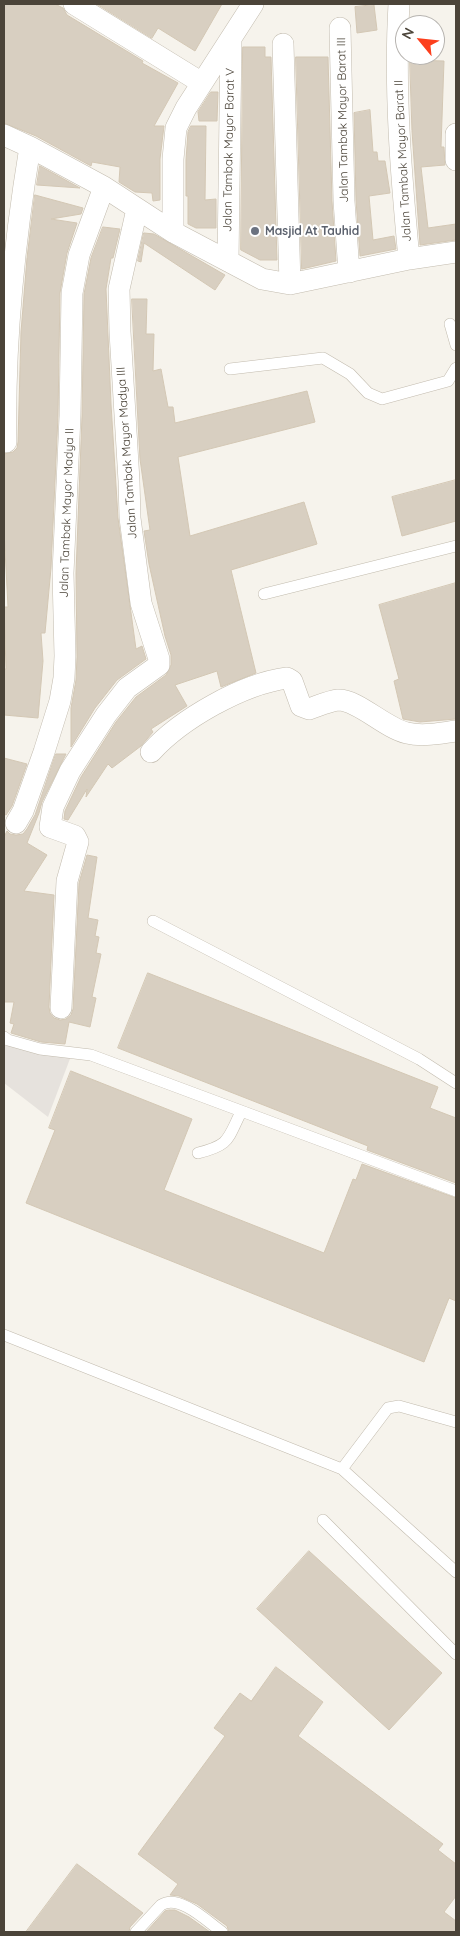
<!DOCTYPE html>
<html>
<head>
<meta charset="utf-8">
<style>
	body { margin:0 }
	#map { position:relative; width:460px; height:1936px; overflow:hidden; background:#f6f3ec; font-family:Quicksand,sans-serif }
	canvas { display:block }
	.frame { position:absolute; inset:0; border:5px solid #4b4439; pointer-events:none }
	.north { position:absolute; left:395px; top:15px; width:50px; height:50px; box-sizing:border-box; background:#fff; border:1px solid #b7b4b0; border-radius:50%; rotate:298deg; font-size:14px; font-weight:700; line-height:20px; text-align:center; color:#4b4439 }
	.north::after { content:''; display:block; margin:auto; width:18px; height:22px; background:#fc3f1d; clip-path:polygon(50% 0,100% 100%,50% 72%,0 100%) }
</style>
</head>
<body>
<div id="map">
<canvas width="460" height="1936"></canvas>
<div class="frame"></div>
<div class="north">N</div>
</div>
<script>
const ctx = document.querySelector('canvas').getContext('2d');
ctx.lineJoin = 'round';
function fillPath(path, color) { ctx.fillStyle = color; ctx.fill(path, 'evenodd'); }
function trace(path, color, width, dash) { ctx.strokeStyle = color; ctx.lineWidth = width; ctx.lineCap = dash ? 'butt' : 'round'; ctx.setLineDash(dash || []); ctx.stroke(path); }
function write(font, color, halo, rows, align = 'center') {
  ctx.font = font + ' Quicksand,sans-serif'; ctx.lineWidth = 4; ctx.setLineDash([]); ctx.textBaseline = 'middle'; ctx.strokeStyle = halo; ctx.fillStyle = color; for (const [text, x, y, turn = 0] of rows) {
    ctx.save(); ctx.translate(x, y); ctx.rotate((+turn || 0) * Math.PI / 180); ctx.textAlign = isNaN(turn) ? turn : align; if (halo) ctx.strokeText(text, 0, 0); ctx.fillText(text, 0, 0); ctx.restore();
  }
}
const industrial = new Path2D(`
	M4 1045 71 1056 48 1117 4 1083Z`);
const building = new Path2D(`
	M4 4H55L63 8 67 15 143 61 142 63 178 83 154 126H164L160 159V200L153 201 152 193 135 192 119 182 120 167 92 162 91 166 36 136 4 123Z
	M97 4H222L195 51 158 28 152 38Z
	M374 5 377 30 357 33 355 7Z
	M243 47H265V57H271L277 260H260L241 250Z
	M296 57H328L332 201 336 261 302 269Z
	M410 60 444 61 441 147H444L445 165 421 167 428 228 456 224V240L420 245 412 131Z
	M211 92H218L217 121H199L198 112Z
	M370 110 373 152H377L378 161H385L390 193 369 196 373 240 394 236 396 249 360 256 356 200 354 113Z
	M191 126H206L205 200 216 199V228H196L188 224V196H186V160L188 132Z
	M40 166 80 188 37 185Z
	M35 195 83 208 81 214 51 219 77 223 67 253 60 293 58 416 51 568 45 633H41L43 661 38 718 4 715V669H6L4 607H8L4 531V454L13 452 17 448 18 442 21 332 27 258Z
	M103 227 120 229 113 258H111L106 289 111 404 118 518 136 649 142 646 146 659 117 680 95 708 71 747V708L76 680 77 657 76 573 82 416 84 294 91 258Z
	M144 233 154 234 225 275 215 290 144 243 141 262 138 261Z
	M132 299H147L146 334H154L153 371 161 369 168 407H173L175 423 307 391 315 422 178 457 190 536 304 502 317 544 231 570 256 673 221 687 217 671 175 685 187 706 151 729 153 732 141 746 112 768 108 764 86 797 87 789 68 820 64 819 65 811 81 777 116 722 136 697 166 675 171 665V655L165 636 149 564 144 531 150 530 140 459Z
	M456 480V521L402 536 392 497Z
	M456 583V719L420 722 403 719 394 681 399 679 379 605Z
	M56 754H66L42 802 39 813 27 843 47 855 24 891 54 895 49 1007 50 1013 54 1018 60 1020 66 1019 71 1015 73 1009 79 883 87 855 97 857 88 918 98 920 95 936 99 937 96 953 101 954 92 997 96 998 90 1027 69 1022 65 1044 41 1042 11 1033 14 1024 10 1023 14 1002H4V837L7 831 10 834 16 835 23 834 27 829 35 815Z
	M4 758 27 764 12 806 6 815 4 814Z
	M148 973 438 1087 430 1108 456 1118V1183L367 1150 368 1146 118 1048Z
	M71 1071 192 1119 164 1190 324 1253 353 1179 356 1180 362 1164 456 1198V1301L449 1298 424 1362 26 1203 55 1130 49 1128Z
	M309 1551 442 1673 389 1730 257 1609Z
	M276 1667 323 1702 298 1736 443 1844 438 1850 456 1864V1896L444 1912 456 1921V1932H229L227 1926 197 1904 179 1896 170 1895 178 1884 138 1854 225 1736 214 1728 240 1693 251 1701Z
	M77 1864 143 1913 130 1927 129 1932H26Z
	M169 1910H175L189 1917 210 1932H146L165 1911Z`);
const service = new Path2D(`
	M450 324 456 345
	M230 369 323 358 350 374 368 393 382 399 448 381 456 368
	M264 594 456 546
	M153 921 419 1059 456 1083
	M4 1037 8 1040 40 1049 91 1055 456 1191
	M198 1153C230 1145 227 1140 241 1112
	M4 1335 342 1469 388 1408 399 1406 456 1422
	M342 1469 456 1572
	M323 1520 456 1654
	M136 1932 161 1905C179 1893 208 1922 222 1932`);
const minor = new Path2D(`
	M74 4 202 83
	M399 4C394 89 401 174 409 259
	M340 28 344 201 349 272
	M283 44 290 284
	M456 134V160
	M4 135 30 147 104 187 173 232 262 279 290 284 409 259 456 252
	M173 232V159L176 128 186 108 253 4
	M228 261 231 40
	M6 442C4 343 14 244 30 147
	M151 752C181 719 242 684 287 678L292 681 301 706 309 709C318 706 329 701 338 700 357 699 385 728 407 733 423 737 440 733 456 731
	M16 823 23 811 44 752 60 701 64 678 65 656 63 573 70 416 72 293 79 255 104 187
	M61 1008 67 881 78 842 75 836 50 827 53 807 70 771 106 715 127 688 159 665V659L141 603 130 518 129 481 120 332 119 289 137 209`);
const markers = [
	[255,231,5,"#6b7280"]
];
const streetNames = [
	["Jalan Tambak Mayor Barat III",343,120,-91],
	["Jalan Tambak Mayor Barat V",229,150,-89],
	["Jalan Tambak Mayor Barat II",403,161,-93],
	["Jalan Tambak Mayor Madya III",127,453,-94],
	["Jalan Tambak Mayor Madya II",67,513,-88]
];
const worshipNames = [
	["Masjid At Tauhid",265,231]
];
fillPath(industrial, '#e6e2dd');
fillPath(building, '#d8cfc1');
trace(building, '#d3c7b4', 1);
trace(service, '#c2bbae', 12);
trace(minor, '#c2bbae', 22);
trace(service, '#fff', 11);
trace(minor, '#fff', 21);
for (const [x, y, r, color] of markers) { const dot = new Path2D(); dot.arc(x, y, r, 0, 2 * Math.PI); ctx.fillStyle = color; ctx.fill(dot); trace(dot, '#fff', 2); }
write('12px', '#4b4439', '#fff', streetNames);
write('bold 12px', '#5b616d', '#fff', worshipNames, 'left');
</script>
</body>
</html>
